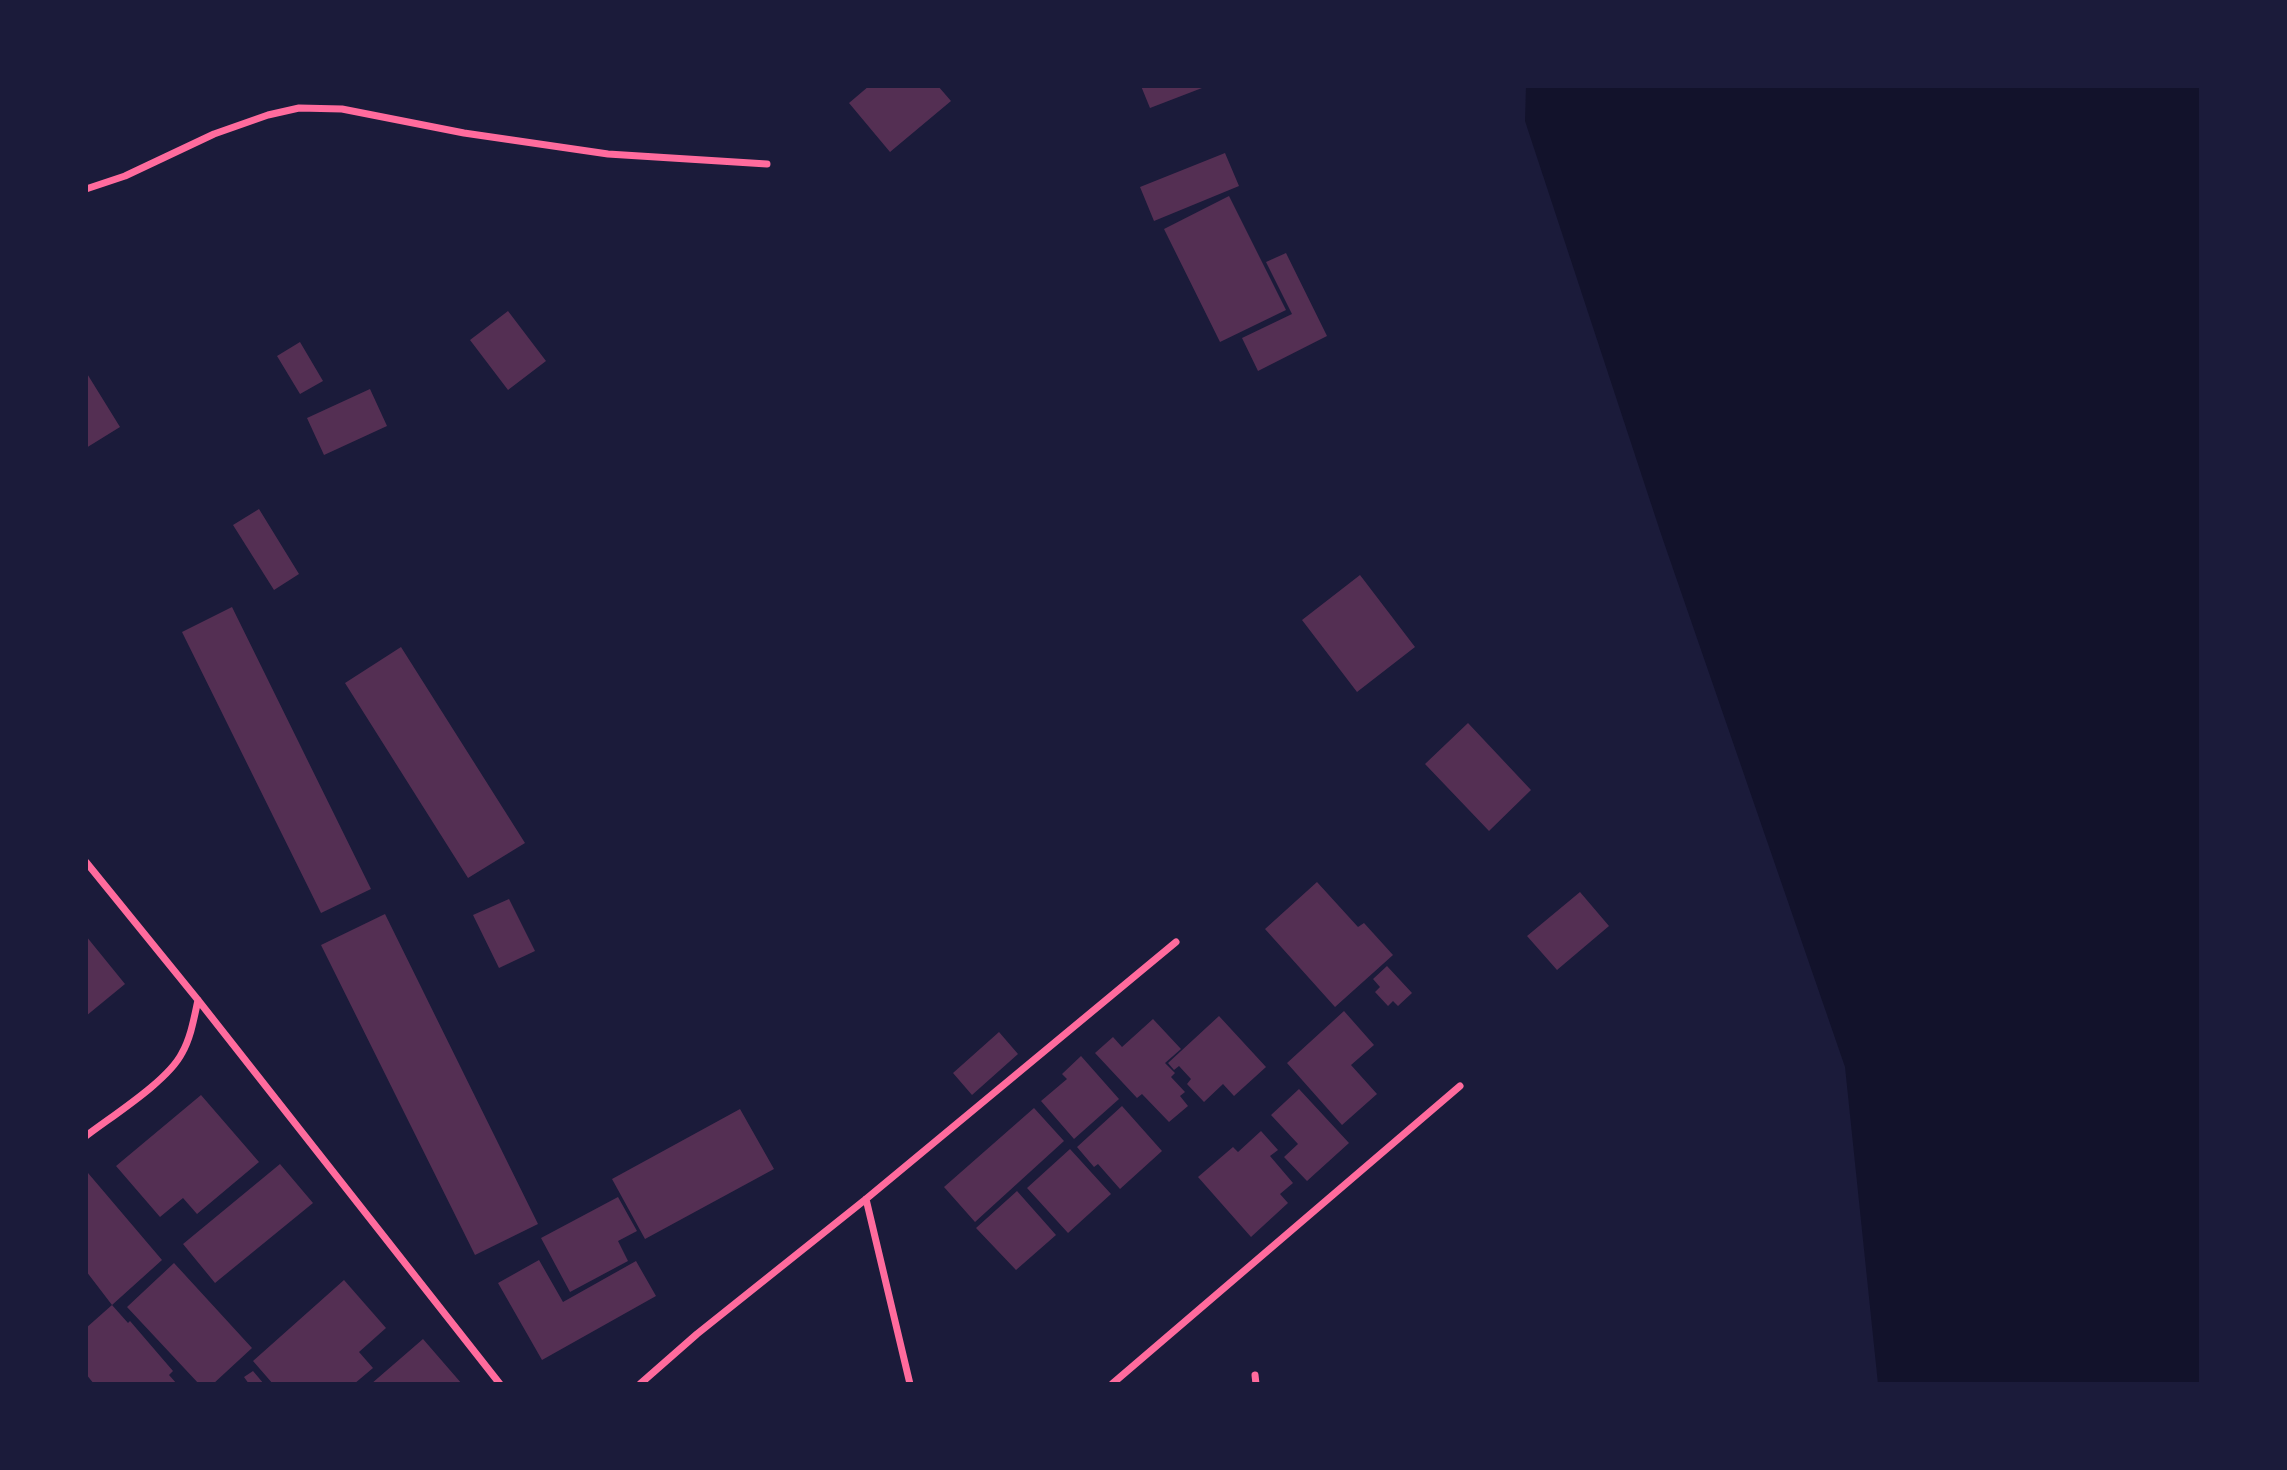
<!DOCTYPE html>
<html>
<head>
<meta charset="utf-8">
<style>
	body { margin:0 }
	#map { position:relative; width:2287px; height:1470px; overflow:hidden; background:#1b1b3a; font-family:Karla,sans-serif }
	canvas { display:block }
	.frame { position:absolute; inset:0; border:88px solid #1b1b3a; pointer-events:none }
</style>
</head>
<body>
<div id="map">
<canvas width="2287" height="1470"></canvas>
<div class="frame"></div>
</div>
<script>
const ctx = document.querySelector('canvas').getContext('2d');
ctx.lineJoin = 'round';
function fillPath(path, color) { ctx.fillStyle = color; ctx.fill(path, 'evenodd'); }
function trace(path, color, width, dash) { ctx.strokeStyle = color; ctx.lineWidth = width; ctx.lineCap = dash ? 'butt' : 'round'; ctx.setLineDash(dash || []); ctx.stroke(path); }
const water = new Path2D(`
	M1526 86H2201V1384H1878L1845 1067 1661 534 1525 121Z`);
const building = new Path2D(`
	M869 86H938L951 101 890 152 849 103Z
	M1141 86H1202V88L1150 108Z
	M1225 153 1239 186 1154 221 1140 187Z
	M1229 196 1286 310 1220 342 1164 229Z
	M1286 253 1327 336 1258 371 1242 338 1292 314 1266 262Z
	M508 311 546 361 508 390 470 340Z
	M300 342 323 381 300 394 277 356Z
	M86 372 120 427 86 448Z
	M370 389 387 426 324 455 307 418Z
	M259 509 299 574 274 590 233 525Z
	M1360 575 1415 647 1357 692 1302 620Z
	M232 607 371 889 321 913 182 632Z
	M401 647 525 843 468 878 345 683Z
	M1468 723 1531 790 1489 831 1425 764Z
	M1317 882 1358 927 1364 923 1393 955 1335 1007 1265 929Z
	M1580 892 1609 926 1557 970 1527 936Z
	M509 899 535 951 499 968 473 915Z
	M385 914 538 1224 475 1255 321 945Z
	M86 936 125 984 86 1016Z
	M1387 966 1412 993 1398 1006 1393 1001 1388 1006 1375 992 1380 987 1373 979Z
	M1344 1011 1374 1045 1351 1065 1377 1094 1342 1125 1287 1063Z
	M1219 1016 1266 1067 1234 1096 1223 1084 1204 1102 1187 1084 1191 1079 1179 1066 1174 1070 1168 1063Z
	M1153 1019 1181 1049 1165 1063 1175 1073 1171 1077 1185 1092 1180 1096 1188 1106 1169 1122 1142 1094 1137 1098 1095 1053 1113 1037 1122 1047Z
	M999 1032 1018 1054 972 1095 953 1073Z
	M1081 1056 1119 1099 1074 1139 1041 1101 1067 1079 1062 1074Z
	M1299 1089 1349 1143 1307 1181 1284 1157 1298 1144 1271 1115Z
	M201 1095 259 1162 197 1214 183 1198 160 1217 116 1166Z
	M1122 1106 1162 1151 1120 1189 1098 1164 1094 1167 1077 1147Z
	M1034 1108 1064 1141 975 1222 944 1187Z
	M740 1109 774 1169 645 1239 612 1179Z
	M1261 1131 1278 1150 1270 1156 1293 1183 1280 1194 1288 1203 1251 1237 1198 1177 1233 1147 1238 1152Z
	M1070 1149 1111 1194 1068 1233 1027 1188Z
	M280 1164 313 1203 215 1283 183 1244Z
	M88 1173 162 1260 112 1305 128 1323 130 1321 173 1371 169 1375 177 1384H94L86 1374V1328L112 1305 86 1271V1175Z
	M1017 1191 1056 1235 1016 1270 976 1228Z
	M618 1197 637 1231 618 1241 628 1261 570 1292 541 1238Z
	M539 1260 563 1302 636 1261 656 1296 542 1360 498 1283Z
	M174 1263 252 1348 213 1384H199L127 1307Z
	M344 1280 386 1328 359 1352 373 1368 354 1384H273L253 1361Z
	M423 1339 462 1384H371Z
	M253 1371 264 1384H249L244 1377Z`);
const minor = new Path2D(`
	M86 189 125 176 214 134 268 115 299 108 342 109 464 133 608 154 767 164
	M86 862 198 1000 500 1384
	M86 1136C112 1116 168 1081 182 1053 191 1037 194 1018 198 1000
	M866 1199 910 1384
	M1255 1375 1256 1384
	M640 1384 697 1334 866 1199 1176 942
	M1112 1384 1460 1086`);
fillPath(water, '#12122b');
fillPath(building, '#542f53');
trace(minor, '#ff6b9d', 7);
</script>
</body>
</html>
